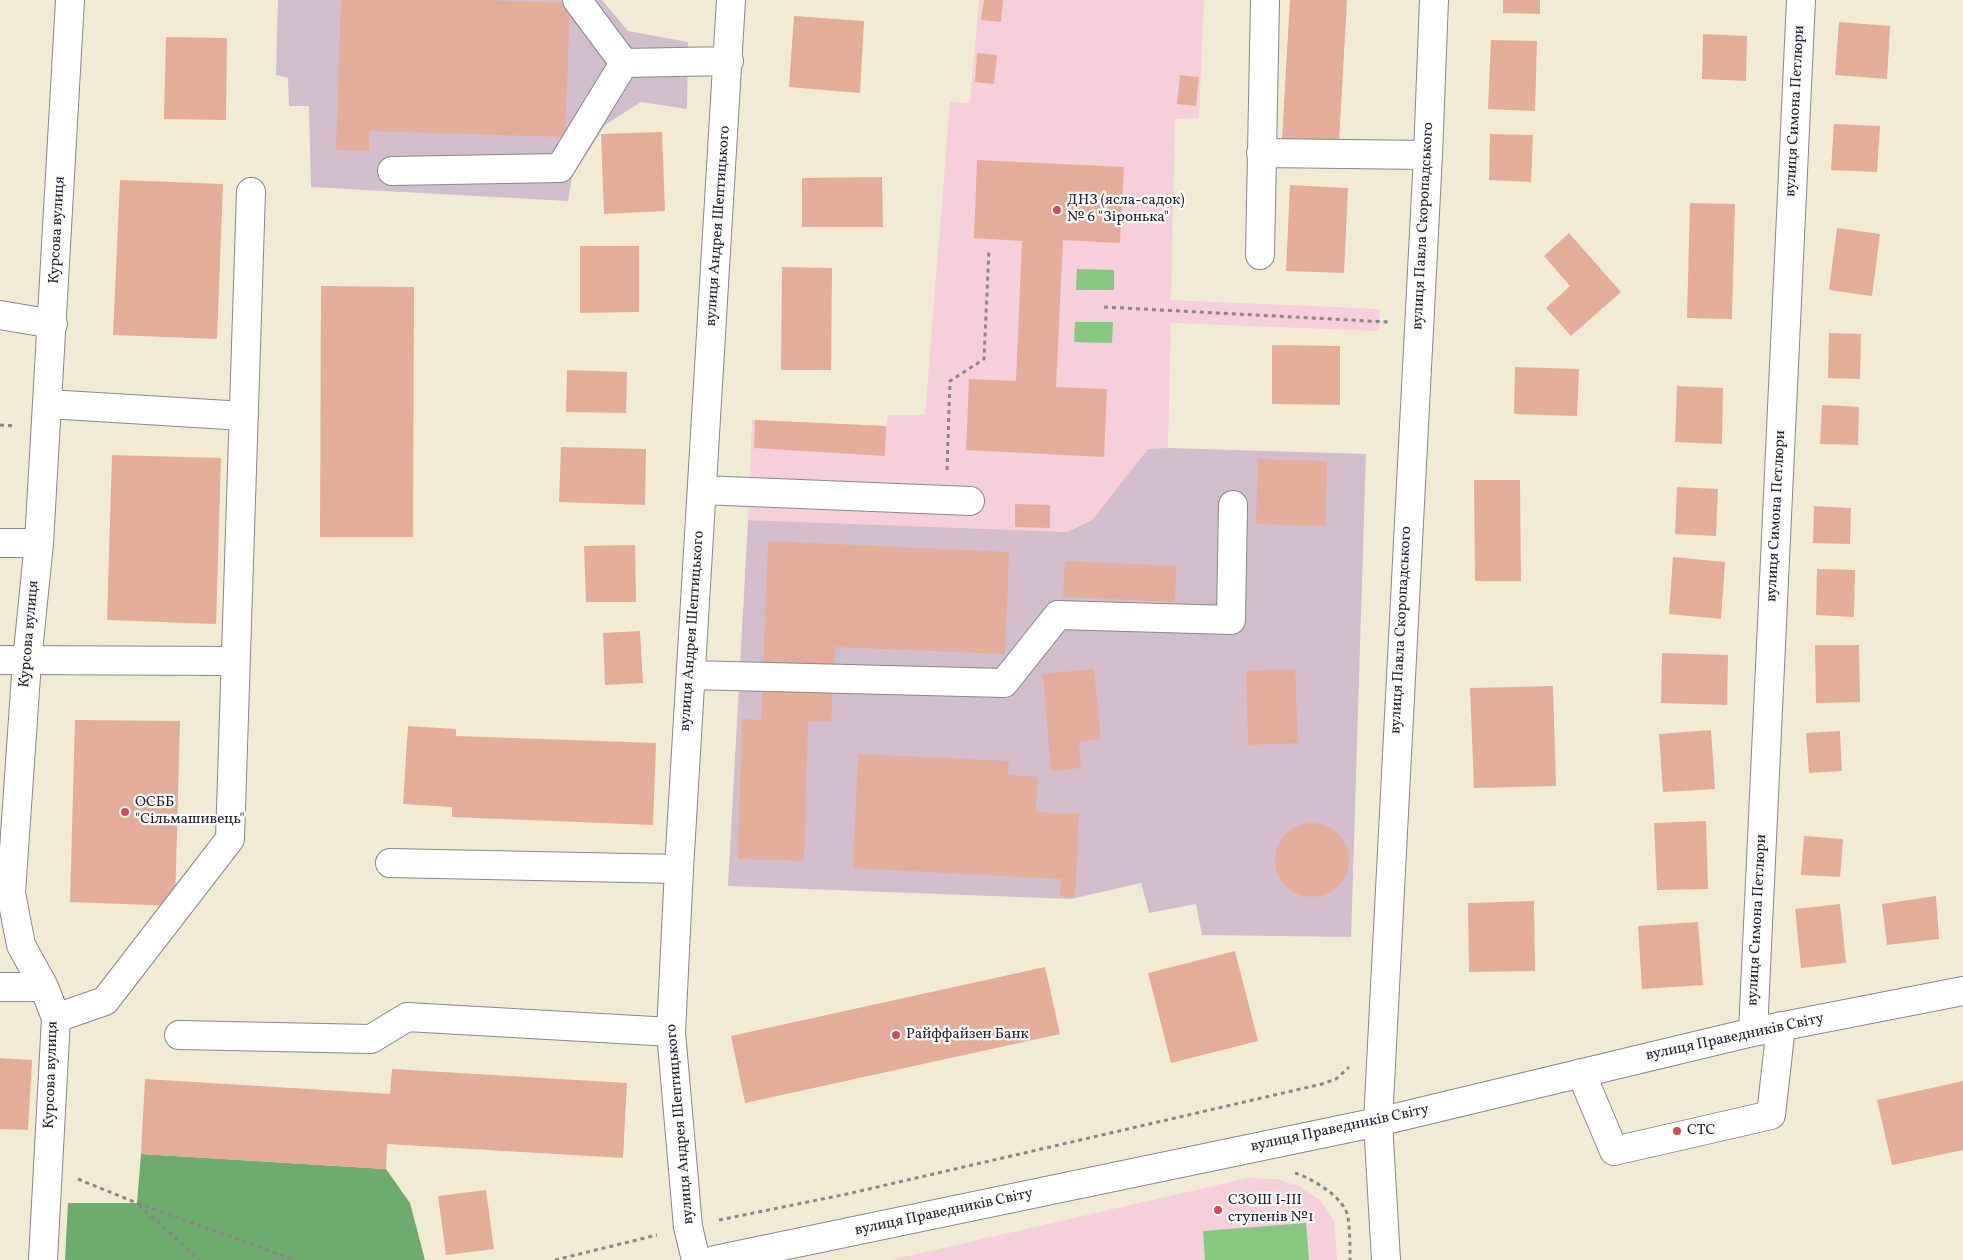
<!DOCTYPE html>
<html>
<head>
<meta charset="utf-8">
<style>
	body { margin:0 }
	canvas { display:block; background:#f2ebd4 }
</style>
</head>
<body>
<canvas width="1963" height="1260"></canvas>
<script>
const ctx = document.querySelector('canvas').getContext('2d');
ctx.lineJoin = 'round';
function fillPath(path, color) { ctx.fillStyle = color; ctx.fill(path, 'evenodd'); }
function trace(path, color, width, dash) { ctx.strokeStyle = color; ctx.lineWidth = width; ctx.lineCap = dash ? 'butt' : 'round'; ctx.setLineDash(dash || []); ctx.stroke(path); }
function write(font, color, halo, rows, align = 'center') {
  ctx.font = font + ' Vollkorn,serif'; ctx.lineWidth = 4.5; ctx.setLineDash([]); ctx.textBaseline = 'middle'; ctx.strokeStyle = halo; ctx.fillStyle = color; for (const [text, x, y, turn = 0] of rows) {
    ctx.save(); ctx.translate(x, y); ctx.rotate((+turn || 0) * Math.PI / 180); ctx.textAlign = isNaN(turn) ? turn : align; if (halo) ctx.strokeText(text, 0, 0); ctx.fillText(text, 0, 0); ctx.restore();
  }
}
const built = new Path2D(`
	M979 0H1204L1199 118 1175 119 1171 300 1380 309 1379 331 1171 323 1168 448 1148 449 1092 520 1067 532 748 520 752 420 886 426 888 415H925L950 102 970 103Z
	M1248 1178 1276 1179 1299 1186 1320 1200 1334 1220 1337 1260H891Z`);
const industrial = new Path2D(`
	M278 0H602L628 31 688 42 687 109 641 102 605 125 572 177 568 201 311 187 309 106H289L288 78 276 75Z
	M1168 448 1366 454 1351 937 1202 935 1196 904 1149 913 1141 883 1071 899 728 886 748 520 1067 532 1092 520 1148 449Z`);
const green = new Path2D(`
	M1077 269 1114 270V290H1076Z
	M1075 322H1113L1112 343 1074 342Z
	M1306 1223 1309 1260H1205L1203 1231Z`);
const forest = new Path2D(`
	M141 1154 386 1169 410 1203 425 1260H65L68 1203H137Z`);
const building = new Path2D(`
	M341 0H479L570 3 565 137 369 131V151L336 150Z
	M984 0H1003L1001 22 981 20Z
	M1290 0H1347L1339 142 1282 139Z
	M1503 0H1540V14L1503 13Z
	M794 16 864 21 860 93 789 87Z
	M1839 22 1890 26 1887 79 1835 75Z
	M1703 34 1747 36 1746 81 1702 79Z
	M166 37 227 38 226 120 164 119Z
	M1491 40 1537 41 1535 111 1488 109Z
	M977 53 997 55 994 84 975 82Z
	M1180 75 1199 77 1196 106 1177 104Z
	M1834 124 1880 126 1877 172 1831 170Z
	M662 132 665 211 604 214 601 134Z
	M1490 134 1533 135 1531 182 1489 180Z
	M977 160 1124 167 1120 243 1063 240 1056 387 1107 389 1104 457 966 450 969 379 1016 381 1022 241 974 238Z
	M882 177 883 227H802V178Z
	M120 180 223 184 217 339 113 335Z
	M1290 185 1348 188 1344 273 1286 271Z
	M1690 203 1735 204 1732 319 1687 318Z
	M1837 228 1880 234 1872 296 1829 290Z
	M1569 233 1621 292 1571 336 1546 308 1570 286 1544 256Z
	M580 246H639V312L580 313Z
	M782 267 832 268 831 370H781Z
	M321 286 414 287 413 537H320Z
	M1829 333 1861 334 1860 379 1828 378Z
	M1272 345 1340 346V405L1272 404Z
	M1515 367 1579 369 1577 416 1514 414Z
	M567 370 627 372 626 413 566 412Z
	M1677 386 1723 388 1722 444 1675 442Z
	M1822 405 1859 407 1858 445 1820 444Z
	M755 420 886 426 885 456 754 448Z
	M561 447 646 449 645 505 559 502Z
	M112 455 221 458 216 624 107 620Z
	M1258 459 1327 461 1326 526 1256 524Z
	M1474 480H1520L1521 581H1475Z
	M1677 487 1718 489 1716 536 1675 534Z
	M1015 504 1050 505V528L1015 527Z
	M1814 506 1851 508 1850 544 1813 543Z
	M768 541 1009 552 1005 654 835 647 831 722 808 721 804 861 738 859 742 719 761 720Z
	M635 545 636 602H586L584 546Z
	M1673 557 1725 562 1721 619 1669 614Z
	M1065 561 1176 566 1175 602 1063 597Z
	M1817 569 1855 570 1854 617 1816 615Z
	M640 631 643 683 605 685 603 633Z
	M1815 645H1859L1860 702 1816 703Z
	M1662 653 1728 655 1727 705 1661 703Z
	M1094 669 1101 739 1079 742 1081 768 1051 771 1043 674Z
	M1295 669 1298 743 1248 745 1246 671Z
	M1553 686 1556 786 1474 788 1470 688Z
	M75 720 180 721 175 906 70 902Z
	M408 726 456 729V736L656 743 653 825 452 817V807L403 804Z
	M1711 730 1715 789 1663 792 1659 734Z
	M1840 731 1842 771 1809 773 1806 733Z
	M858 754 1009 761 1008 775 1037 777 1036 812 1079 814 1075 897 1060 896 1061 879 853 868Z
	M1706 821 1708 889 1657 890 1654 823Z
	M1275 860a37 37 0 1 1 74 0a37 37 0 1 1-74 0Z
	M1804 836 1843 839 1840 877 1801 875Z
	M1936 896 1939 939 1887 945 1882 904Z
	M1534 901 1535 971 1469 972 1468 903Z
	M1840 904 1846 963 1801 968 1795 909Z
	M1698 922 1703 985 1642 989 1638 926Z
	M1235 951 1258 1041 1171 1063 1148 973Z
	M1045 967 1060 1034 745 1103 731 1036Z
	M0 1058 32 1060 28 1130 0 1129Z
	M392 1069 627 1083 623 1158 387 1144 386 1169 141 1154 145 1079 390 1094Z
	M1963 1081V1150L1892 1165 1877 1100Z
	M486 1190 494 1249 446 1255 438 1196Z`);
const path = new Path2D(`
	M1104 307 1388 322
	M0 425 14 426
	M947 470 950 381 984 359 989 249
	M1295 1173C1313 1179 1344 1197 1348 1217 1350 1231 1350 1246 1350 1260
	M78 1179 137 1203 295 1260
	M139 1205 200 1260
	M719 1220 847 1194 1322 1084 1336 1079 1349 1067
	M555 1260 657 1235`);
const minor = new Path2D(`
	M577 0 624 63
	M1261 153 1428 155
	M392 171 560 168 624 63 729 61
	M1260 255 1265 0
	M0 315 53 324
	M48 404 244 416
	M702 490 970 501
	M0 543H39
	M0 660 235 661
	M691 675 1004 683 1058 615 1231 620 1233 505
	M390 863 679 869
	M0 987H44
	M56 1018 105 1001 230 839 251 192
	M1753 1032 1801 0
	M179 1035 371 1039 407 1017 671 1032
	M1581 1073 1614 1151 1771 1115 1781 1026
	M43 1260 56 1018 44 987 21 945 11 893 27 661 39 543 70 0
	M696 1260 688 1227 671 1032 679 869 731 0
	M715 1260 1378 1122 1753 1032 1963 991
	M1386 1260 1378 1122 1428 155 1434 0`);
const markers = [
	[1057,210,5,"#d1495b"],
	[125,812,5,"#d1495b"],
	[896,1035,5,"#d1495b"],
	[1677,1131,5,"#d1495b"],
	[1218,1210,5,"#d1495b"]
];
const streetNames = [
	["вулиця Симона Петлюри",1796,111,-87],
	["вулиця Андрея Шептицького",719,226,-86],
	["вулиця Павла Скоропадського",1424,226,-87],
	["Курсова вулиця",58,230,-87],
	["вулиця Симона Петлюри",1777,516,-87],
	["вулиця Павла Скоропадського",1402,630,-87],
	["вулиця Андрея Шептицького",693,631,-86],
	["Курсова вулиця",30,634,-85],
	["вулиця Симона Петлюри",1758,920,-87],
	["вулиця Праведників Світу",1735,1038,-12],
	["Курсова вулиця",52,1075,-88],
	["вулиця Андрея Шептицького",681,1124,-95],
	["вулиця Праведників Світу",1340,1129,-12],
	["вулиця Праведників Світу",944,1213,-12]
];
const poiNames = [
	["ДНЗ (ясла-садок)",1067,201],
	["№ 6 \"Зіронька\"",1067,218],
	["ОСББ",135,803],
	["\"Сільмашивець\"",135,820],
	["Райффайзен Банк",906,1035],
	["СТС",1687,1131],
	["СЗОШ І-ІІІ",1228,1201],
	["ступенів №1",1228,1218]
];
fillPath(built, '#f5cfd9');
fillPath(industrial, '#d1bdcb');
fillPath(green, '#87c880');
fillPath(forest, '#6dac6e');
fillPath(building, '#e4ad9a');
trace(minor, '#8a8688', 30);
trace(path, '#8a8688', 3, [4, 4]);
trace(minor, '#fff', 28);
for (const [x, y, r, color] of markers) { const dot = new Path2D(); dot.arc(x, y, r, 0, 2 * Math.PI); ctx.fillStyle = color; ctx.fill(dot); trace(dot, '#fdfcf7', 2); }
write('15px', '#22223b', '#fdfcf7', streetNames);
write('15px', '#22223b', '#fdfcf7', poiNames, 'left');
</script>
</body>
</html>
